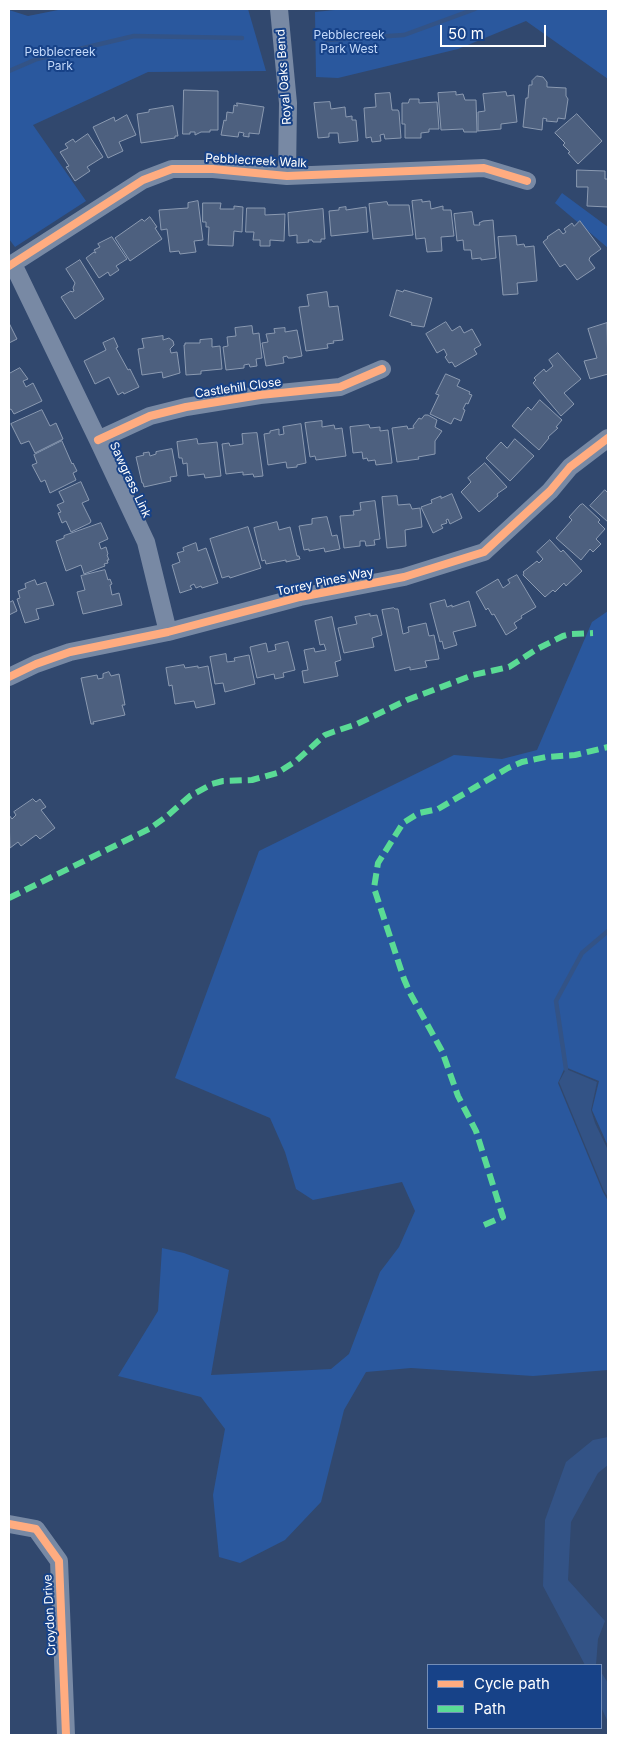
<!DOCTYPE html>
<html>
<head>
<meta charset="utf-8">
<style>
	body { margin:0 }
	#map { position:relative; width:617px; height:1744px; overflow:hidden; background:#31486e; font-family:Inter,sans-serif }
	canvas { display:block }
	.frame { position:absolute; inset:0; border:10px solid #fff; pointer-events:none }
	.legend { position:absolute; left:427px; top:1664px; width:175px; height:65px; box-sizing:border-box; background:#174288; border:1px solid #748eb8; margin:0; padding:6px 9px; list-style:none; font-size:15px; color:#fff }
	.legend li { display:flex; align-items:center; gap:10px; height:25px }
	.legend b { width:25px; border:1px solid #748eb8 }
	.scale { position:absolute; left:440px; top:25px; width:106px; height:22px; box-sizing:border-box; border:2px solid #fff; border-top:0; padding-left:6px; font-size:15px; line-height:18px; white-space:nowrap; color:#fff; -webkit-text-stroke:4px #174288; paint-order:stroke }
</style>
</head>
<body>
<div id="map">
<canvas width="617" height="1744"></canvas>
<div class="frame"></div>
<ul class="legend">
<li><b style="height:6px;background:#ffac80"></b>Cycle path</li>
<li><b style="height:6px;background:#5adb95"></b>Path</li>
</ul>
<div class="scale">50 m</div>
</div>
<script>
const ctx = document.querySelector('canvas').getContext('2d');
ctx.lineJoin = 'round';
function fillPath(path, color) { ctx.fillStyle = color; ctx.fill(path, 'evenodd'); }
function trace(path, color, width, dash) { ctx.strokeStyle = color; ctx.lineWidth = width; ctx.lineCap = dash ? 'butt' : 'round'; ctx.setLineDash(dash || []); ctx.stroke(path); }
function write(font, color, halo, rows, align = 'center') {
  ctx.font = font + ' Inter,sans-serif'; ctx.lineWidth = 4; ctx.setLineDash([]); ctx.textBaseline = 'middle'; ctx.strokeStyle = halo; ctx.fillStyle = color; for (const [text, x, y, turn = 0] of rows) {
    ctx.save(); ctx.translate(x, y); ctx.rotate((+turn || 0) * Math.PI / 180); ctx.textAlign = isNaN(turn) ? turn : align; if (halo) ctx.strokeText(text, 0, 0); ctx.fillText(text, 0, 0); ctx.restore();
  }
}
const green = new Path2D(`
	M63 9H248L266 71 148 72 33 125 86 201 15 247 9 239V10L28 16Z
	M344 9H608V79L526 21 458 49 338 78 316 77 315 12Z
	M562 193 608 227V248L555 203Z
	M608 611V1146L592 1110 599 1081 565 1067 558 1083 603 1192 608 1201V1370L533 1376 411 1368 366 1372 344 1410 321 1502 285 1540 240 1563 219 1557 213 1495 225 1429 201 1397 118 1376 158 1311 162 1248 184 1253 229 1270 211 1375 331 1369 349 1354 380 1272 399 1247 415 1211 402 1182 313 1200 296 1189 285 1152 270 1118 175 1078 259 851 454 755 502 759 537 750 592 622Z`);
const water = new Path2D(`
	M566 1069 597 1082 591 1110 595 1123 608 1150V1197L604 1191 559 1082Z
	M608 1437V1465L598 1473 571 1522 568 1580 605 1621 598 1639 596 1665H585L543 1586 545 1520 566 1462 593 1440Z
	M601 1672 608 1683V1722L601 1707Z`);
const stream = new Path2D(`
	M327 40 404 35 475 9
	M9 71 37 59 134 36 242 38
	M566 1069 556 1001 582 953 608 931`);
const building = new Path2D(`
	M537 76 543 77 547 82V87L566 88V96L568 99 565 119 558 118 557 122 546 121 547 119 543 118 542 130 523 127 526 98H528L529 85H532V81Z
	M184 90 218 91V130H210V132H201L195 135V132H190V134H183Z
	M456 92V95L463 94 465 100H476L477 132H464L463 129 441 130 438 93Z
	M506 92 507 96 514 95 517 122 501 124V129L478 131V112L485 111 483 94Z
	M390 93 392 110H398L399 112 401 138 385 139 384 134 380 135 381 141 372 142 371 137 366 138 364 108 376 107 375 94Z
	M410 99H419V103L437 102 439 129H429V132L421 133V138H405V124H402V103H408Z
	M330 102 331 109 345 107 346 117 352 116V120H356L358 141 339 143 338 133H329V137L318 138 314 103Z
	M237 103 264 107 259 134 249 133V137L243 136 244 133 239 132 238 137 221 135 224 120 226 121 227 112 233 113 234 105 237 106Z
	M173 106 178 136H175V138L141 143 137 114 149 112V110Z
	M577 114 602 141 578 164 568 153 570 152 563 145 565 143 555 133Z
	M127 115 136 135 119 142 123 151 108 158 93 127 114 117 115 121Z
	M88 134 103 157 87 167 90 171 75 181 66 167 69 166 60 152 68 148 65 144 73 139 75 142Z
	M577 170 605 171V179H608V207L587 206 588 187H577Z
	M422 200V202L430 201 431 209 443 206V210H451L454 236 441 237 442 251 427 252 425 238 416 239 412 201Z
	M198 201 203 240 194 241 196 252 180 254 179 251 170 252 167 229 161 230 159 210 188 208V203Z
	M387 202 388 205H409L413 235 373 239 369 204Z
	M203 203H221L220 209H234V206L243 207 242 232 234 231 233 246 208 245 209 227H206V222H203Z
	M346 207V210L366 207 368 232 331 236 329 211 339 210V208Z
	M247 208H265V215L285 214 284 241 270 240V246H260V240H253L254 232H246Z
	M323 209 325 239H321V242H313L312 240H308L309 242 297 243V235L289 236 288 213Z
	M472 212 474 225H480L479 223 483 221 493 220 496 258 481 260V258L472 259 471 250H464L463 240 457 241 454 214Z
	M150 217 157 227 155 228 162 239 130 261 115 238 142 219 144 221Z
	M580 221 601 249 590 257 589 260 595 268 577 280 565 264 560 267 543 242 548 238 547 237 559 229 563 234 566 232 564 229 572 223 574 226Z
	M516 236 517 245 524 244 525 247 534 246 537 281 517 283 518 294 503 295 498 237Z
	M112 237 127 259 116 266 119 270 110 276 108 272 99 278 86 258 94 252 96 253 94 250 100 247 98 244Z
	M80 260 104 299 75 319 61 297 71 291 72 292 74 291 73 288 75 283 66 269Z
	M397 290 403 292 404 290 432 298 424 327 411 325 412 323 390 316Z
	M327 292 329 307 338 306 343 340 333 341 334 343 327 344 328 348 306 351 299 307 309 306 307 295Z
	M446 322 452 331 460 326 464 333 472 329 481 345 474 349 477 354 455 367 452 362 449 363 445 357 447 355 444 349 437 353 426 334Z
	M9 323 17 339 9 343Z
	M607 323 608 374 590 379 584 361 597 358 588 329Z
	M252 326 253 334 259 333 262 358 256 359 257 366 250 367 249 364 244 365V368L226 370 223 347 228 346 227 337 236 336 235 328Z
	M285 328V332L297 330 302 356 292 358H288L287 356 283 357 284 363 266 366 262 343 268 342 266 334 275 333 274 329Z
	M163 336V340L169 338 173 341 174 345 170 349 171 353 177 352 180 373 163 378 162 372 142 375 138 349 144 348 142 339Z
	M114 338 118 347 116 348 128 370 130 369 139 387 124 394 123 392 118 395 109 377 95 384 84 361 106 350 103 343Z
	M212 339V347L220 346 222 369 201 371V374L186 375 184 345H185V343H200V340Z
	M558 353 581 379 564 393 574 404 561 416 533 383 536 380 534 378 544 369 546 372 553 366 549 360Z
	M20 368 28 379 23 381 26 387 33 383 42 401 14 414 11 409 9 410V374Z
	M446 374 460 380 457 386 470 392 469 394 472 395 468 404 466 403 463 409 465 410 461 421 454 418 451 424 430 414 439 395 436 394Z
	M540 400 562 420 556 427 558 428 548 437 549 438 539 450 512 426 528 407 531 410Z
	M42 410 50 426 56 423 63 439 35 453 29 441 21 444 11 424Z
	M425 415H428L437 420 435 427 442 431 435 441V454L418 457 419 459 397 462 392 428 407 426 408 429 414 428 413 426 419 418 421 419Z
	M322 421V427L334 425 335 429 342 428 346 456 316 460 315 456 310 457 305 423Z
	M301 424 306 463 297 465V467L287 468 286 462 268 465 264 434 270 433V431L279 429V435L284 434 283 427Z
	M369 425 370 428 380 427V431L388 430 392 463 376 465 375 460 368 461 367 458 363 459 362 452 353 453 350 427Z
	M257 433 263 476 254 477 253 474 243 475V472L226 474 222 444 229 443 230 446 243 444 242 434Z
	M197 439 198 444 217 442 221 476 205 478 204 474 188 476 187 463 183 464 182 458H179L177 442Z
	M515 439 534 456 510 481 486 458 501 442 507 448Z
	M62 441 72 464 73 463 77 471 73 473 76 480 50 493 45 480 41 482 32 465 37 463 34 455Z
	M172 449 177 476 170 477 171 481 144 487 143 483H142L136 457 144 455 143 453 149 452 150 456 156 454V452Z
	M485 463 507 487 497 494 498 496 479 512 461 492 471 482 468 478Z
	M81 482 89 500 82 503 91 521 90 523 71 532 66 521 62 523 58 513 61 512 57 505 64 502 59 492Z
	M605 490 608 493V522L590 506Z
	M452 494 462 518 450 524 448 519 446 520 447 523 441 525 443 528 433 533 421 507 432 503 431 500 441 496V498Z
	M397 496 398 505 410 504 412 509 420 508 422 527 405 530 406 546 387 548 382 497Z
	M375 501 380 539 374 540 375 545 366 546 365 541H360V546L344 548 340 516 354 515 353 511 361 510 360 503Z
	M583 504 600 520 598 522 605 529 596 539 601 544 593 552 590 549 581 560 556 538 572 520 569 517 580 505Z
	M327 517 332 536 337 535 340 549 325 552 324 548 309 551V549L304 550 299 526 312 524V519Z
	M277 522 279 530 290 527 297 556H299L300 559 286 562V560L266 564 265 560 262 561 254 528Z
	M101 523 108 539 99 543 101 549 106 547 108 554 107 555 109 560H107L108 563 104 564 105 566 84 574 81 565 66 571 56 541 64 538V536Z
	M248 527 261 568 230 578 229 576 222 578 210 539Z
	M550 540 561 552 563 550 582 571 566 586 564 583 555 592 553 590 545 597 523 575 524 573 523 572 537 561 539 563 543 559 537 552Z
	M196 543 198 551 206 548 218 583 202 588 201 586 196 588 194 584 190 586 192 589 180 593 172 565 180 562 177 553 184 551 183 548Z
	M105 570 108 580 110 579 112 584 110 585 112 595 119 593 122 605 83 614 77 592 85 590 81 576Z
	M517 575 536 607 521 616 522 618 514 623 517 628 506 635 494 614 492 615 488 608 486 610 476 592 498 579 503 588 510 583 508 580Z
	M35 580 37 585 46 582 54 605 36 609 39 619 25 623 17 599 20 598 18 591 26 588 25 584Z
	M445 600 447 607 452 605V607L469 601 476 626 453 632 457 645 444 649 442 641 440 642 430 604Z
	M13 601 17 611 9 615V603Z
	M394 608 395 609H398L403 634 409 632 408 627 426 623 429 636 434 635 439 659 425 661 427 667 410 670V667L395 671 382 610Z
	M370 614V616L377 615 382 635 372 638 374 647 344 653 338 628 357 624 355 617Z
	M332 617 341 660 335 662 338 676 304 683 302 671 308 670 304 650 314 648 315 652 326 650 324 644 320 645 315 621Z
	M288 642 295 670 283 673 284 677 275 679 274 674 257 678 250 647 266 643 268 652 276 650 275 645Z
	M226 654 227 662 235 661 234 658 249 655 255 684 225 692 223 683 215 684 210 657Z
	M184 665 185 668 198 666V668L208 666 215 704 196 708 194 701 175 704 172 685 169 686 166 668Z
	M109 672 111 676 119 674 125 705H122L125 715 93 722 94 724H91L81 678 97 675 98 679 103 678V674Z
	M33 799 36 802 40 799 46 807 41 810 55 828 40 839 36 835 21 846 18 842 10 848 9 815 12 819 16 815 14 812Z`);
const minor = new Path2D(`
	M279 9 288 103 287 176
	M13 264 98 440 146 542 168 632
	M9 266 143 180 172 169H213L287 176 484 168 527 181
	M98 440 150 416 186 407 260 395 340 387 382 369
	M9 677 36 664 70 652 168 632 300 597 404 577 484 552 550 491 570 467 608 438
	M9 1524 36 1529 59 1561 66 1735`);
const quiet = new Path2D(`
	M9 898 149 829 166 817 190 796 212 784 223 781 252 780 277 773 296 761 325 735 333 732 357 724 407 700 473 675 509 667 537 649 563 636 571 634 593 633
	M484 1225 503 1217 476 1131 458 1096 442 1051 410 993 404 979 374 888 378 863 403 823 419 813 438 809 508 768 522 762 546 757 575 755 608 747`);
const cycleway = new Path2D(`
	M9 266 143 180 172 169H213L287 176 484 168 527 181
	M98 440 150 416 186 407 260 395 340 387 382 369
	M9 677 36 664 70 652 168 632 300 597 404 577 484 552 550 491 570 467 608 438
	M9 1524 36 1529 59 1561 66 1735`);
const parkNames = [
	["Pebblecreek",349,35],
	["Park West",349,49],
	["Pebblecreek",60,52],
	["Park",60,66]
];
const streetNames = [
	["Royal Oaks Bend",284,77,-94],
	["Pebblecreek Walk",256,161,3],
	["Castlehill Close",238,388,-8],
	["Sawgrass Link",130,480,65],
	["Torrey Pines Way",325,582,-12],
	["Croydon Drive",50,1615,-93]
];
fillPath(green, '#2a589e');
fillPath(water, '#335386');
trace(stream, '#335386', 4.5);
fillPath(building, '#4d607f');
trace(building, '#8b9ab1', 1);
trace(minor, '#7889a4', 18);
trace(quiet, '#5adb95', 6, [12, 6]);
trace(cycleway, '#ffac80', 8);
write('12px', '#c3d9fa', '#174288', parkNames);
write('12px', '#fff', '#174288', streetNames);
</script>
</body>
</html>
